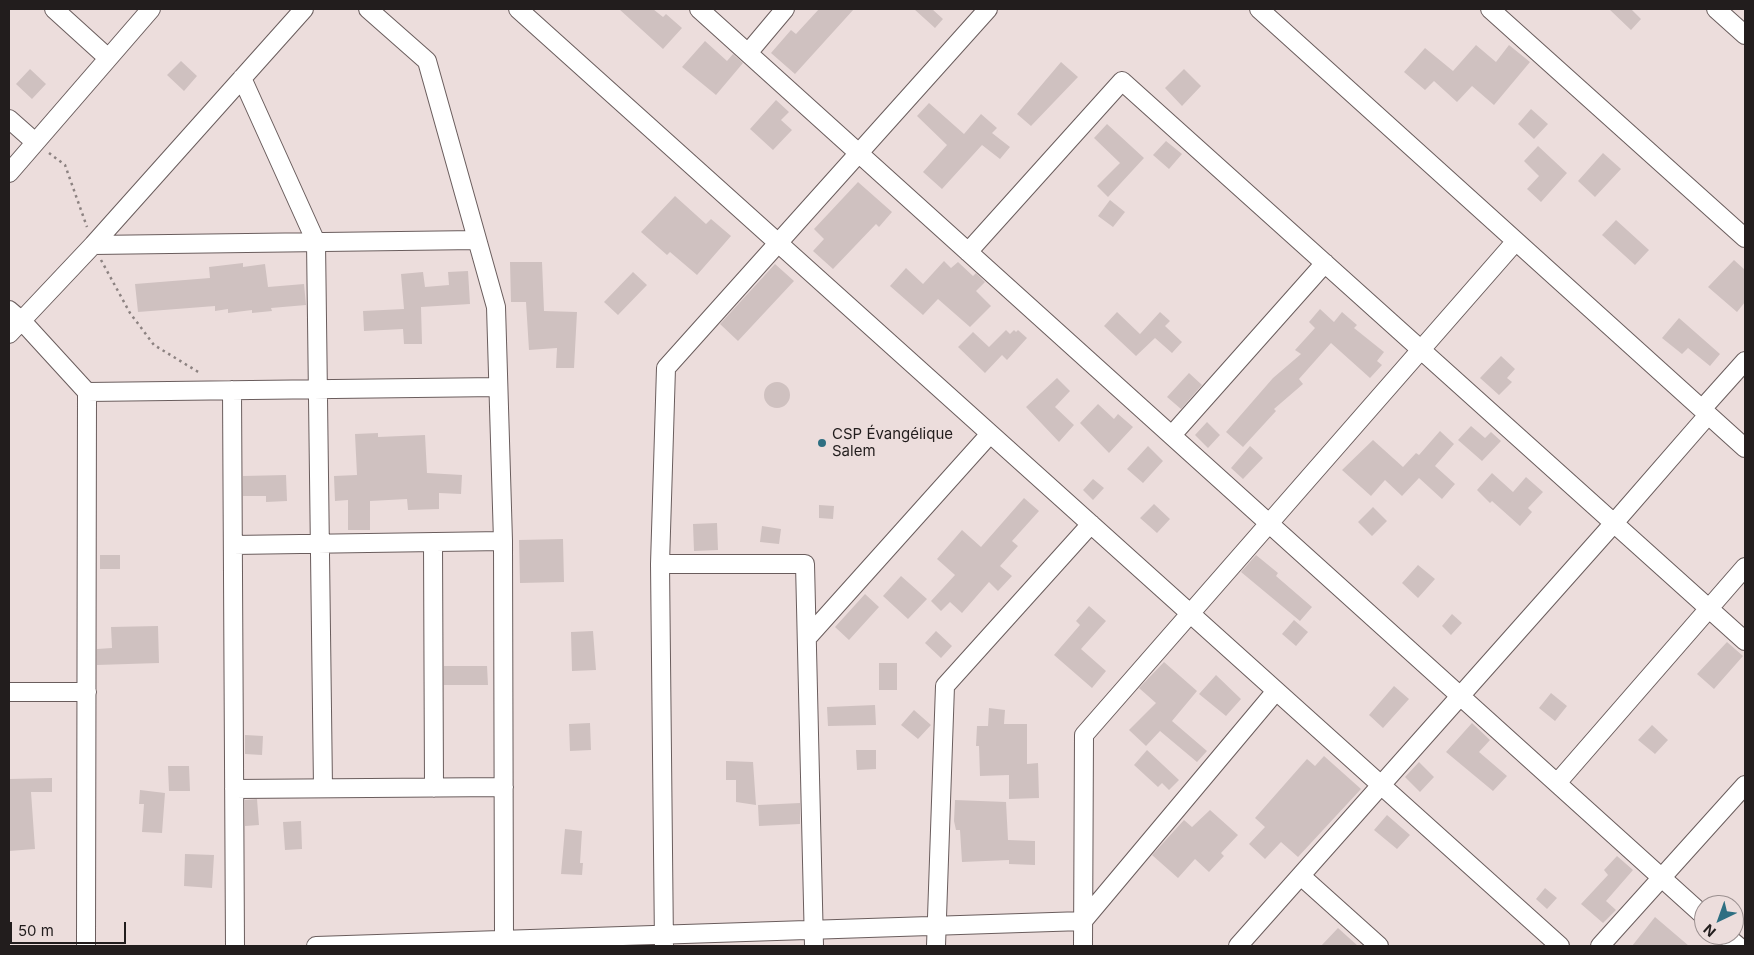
<!DOCTYPE html>
<html>
<head>
<meta charset="utf-8">
<style>
	body { margin:0 }
	#map { position:relative; width:1754px; height:955px; overflow:hidden; background:#ecdddc; font-family:Inter,sans-serif }
	canvas { display:block }
	.frame { position:absolute; inset:0; border:10px solid #221d1d; pointer-events:none }
	.north { position:absolute; left:1694px; top:895px; width:50px; height:50px; box-sizing:border-box; background:#ecdddc; border:1px solid #9b9090; border-radius:50%; rotate:222deg; font-size:14px; font-weight:700; line-height:20px; text-align:center; color:#221d1d }
	.north::after { content:''; display:block; margin:auto; width:18px; height:22px; background:#2e6f82; clip-path:polygon(50% 0,100% 100%,50% 72%,0 100%) }
	.scale { position:absolute; left:10px; top:922px; width:116px; height:22px; box-sizing:border-box; border:2px solid #221d1d; border-top:0; padding-left:6px; font-size:15px; line-height:18px; white-space:nowrap; color:#221d1d; -webkit-text-stroke:4px #ecdddc; paint-order:stroke }
</style>
</head>
<body>
<div id="map">
<canvas width="1754" height="955"></canvas>
<div class="frame"></div>
<div class="north">N</div>
<div class="scale">50 m</div>
</div>
<script>
const ctx = document.querySelector('canvas').getContext('2d');
ctx.lineJoin = 'round';
function fillPath(path, color) { ctx.fillStyle = color; ctx.fill(path, 'evenodd'); }
function trace(path, color, width, dash) { ctx.strokeStyle = color; ctx.lineWidth = width; ctx.lineCap = dash ? 'butt' : 'round'; ctx.setLineDash(dash || []); ctx.stroke(path); }
function write(font, color, halo, rows, align = 'center') {
  ctx.font = font + ' Inter,sans-serif'; ctx.lineWidth = 5; ctx.setLineDash([]); ctx.textBaseline = 'middle'; ctx.strokeStyle = halo; ctx.fillStyle = color; for (const [text, x, y, turn = 0] of rows) {
    ctx.save(); ctx.translate(x, y); ctx.rotate((+turn || 0) * Math.PI / 180); ctx.textAlign = isNaN(turn) ? turn : align; if (halo) ctx.strokeText(text, 0, 0); ctx.fillText(text, 0, 0); ctx.restore();
  }
}
const building = new Path2D(`
	M619 9H653L663 17 666 14 682 28 663 49Z
	M819 9H854L795 74 771 53 791 30 796 34Z
	M914 9H932L943 19 935 28Z
	M1609 9H1631L1641 19 1631 30Z
	M705 41 727 61 733 54 743 63 716 95 682 67Z
	M1476 45 1496 62 1509 45 1530 62 1494 105 1472 86 1457 102 1434 81 1425 90 1404 72 1425 48 1453 71Z
	M181 61 197 76 184 91 167 75Z
	M1061 62 1078 77 1031 126 1017 114Z
	M30 69 46 84 32 99 16 84Z
	M1184 69 1201 86 1182 106 1165 88Z
	M776 100 789 112 781 120 792 130 773 150 750 129Z
	M929 103 964 134 981 114 997 128 992 133 1010 147 1000 159 982 145 942 189 923 172 947 145 917 116Z
	M1531 109 1548 124 1534 139 1518 124Z
	M1107 124 1144 158 1108 197 1097 186 1120 163 1094 138Z
	M1166 141 1182 154 1169 169 1153 155Z
	M1538 146 1567 173 1541 202 1527 189 1539 176 1524 161Z
	M1603 153 1621 169 1595 197 1578 181Z
	M858 182 892 212 879 227 876 224 833 269 813 251 824 239 814 229Z
	M675 196 706 224 711 219 731 236 697 275 670 252 667 255 641 232Z
	M1110 200 1125 212 1113 227 1098 216Z
	M1616 220 1649 250 1635 265 1602 235Z
	M1734 260 1745 270V302L1737 312 1708 287Z
	M944 261 951 268 958 262 973 276 976 273 985 282 976 291 991 306 970 327 938 299 923 315 890 286 906 268 923 284Z
	M510 262H542L544 311 577 312 574 368H556L557 348 529 350 526 302H511Z
	M243 263V267L265 264 268 287 304 284 306 305 271 308 272 311 252 313V310L228 313V309L215 311V306L138 312 135 284 210 278 209 267Z
	M775 264 794 281 738 341 720 324Z
	M468 271 470 304 421 307 422 344H404L403 329 364 331 363 311 404 309 401 274 423 272 425 287 449 285 448 272Z
	M633 272 647 285 618 315 604 302Z
	M1320 309 1334 322 1342 312 1357 325 1354 328 1384 352 1377 361 1382 365 1370 378 1331 343 1299 379 1303 384 1274 409 1276 411 1243 447 1226 432 1273 378 1301 354 1295 350 1315 328 1309 322Z
	M1117 312 1140 334 1160 312 1170 321 1165 326 1182 342 1172 353 1155 338 1136 356 1104 326Z
	M1679 318 1720 354 1710 366 1688 348 1682 354 1662 338Z
	M1006 330 1010 334 1014 330 1016 332 1018 330 1027 338 1007 360 1002 355 985 373 958 347 973 332 989 347Z
	M1501 356 1515 369 1507 378 1512 382 1499 395 1480 378Z
	M1189 373 1202 385 1181 409 1167 397Z
	M1057 378 1070 391 1055 407 1074 425 1059 442 1026 407Z
	M764 395a13 13 0 1 1 26 0a13 13 0 1 1-26 0Z
	M1098 404 1114 419 1118 414 1133 427 1109 453 1080 423Z
	M1207 422 1220 435 1208 448 1195 435Z
	M1471 426 1485 438 1491 432 1501 441 1482 461 1458 440Z
	M1440 431 1454 444 1435 466 1455 484 1442 499 1419 478 1402 496 1385 480 1371 496 1342 470 1373 440 1403 467 1416 453 1419 455Z
	M378 433V437L425 435 427 473 462 475 461 494 439 493V509L408 510 407 499 370 501V530H348V500L335 501 334 476 357 475 355 434Z
	M1148 446 1163 461 1143 483 1127 469Z
	M1250 446 1263 458 1243 479 1231 468Z
	M1492 473 1513 492 1526 477 1543 492 1528 508 1532 512 1520 526 1492 501 1490 503 1477 490Z
	M286 475 287 501 266 502V496H243V476Z
	M1093 479 1104 488 1093 500 1083 490Z
	M1024 498 1039 511 1012 541 1018 546 1000 566 1012 576 998 591 989 582 962 613 950 602 941 611 931 601 955 575 937 559 962 530 981 547Z
	M1154 504 1170 519 1157 533 1140 518Z
	M819 505 834 506 833 519 819 518Z
	M1373 507 1387 521 1372 536 1358 522Z
	M717 523 718 550 694 551 693 524Z
	M762 526 781 529 779 544 760 542Z
	M563 539 564 582 520 583 519 540Z
	M100 555H120V569H100Z
	M1256 555 1278 573 1276 576 1312 607 1300 621 1241 572Z
	M1418 565 1435 579 1418 598 1402 583Z
	M901 576 927 599 908 619 883 596Z
	M865 594 879 607 849 640 835 627Z
	M1089 606 1106 621 1081 649 1106 671 1092 688 1054 655 1080 625 1076 621Z
	M1452 614 1462 623 1451 635 1442 626Z
	M1294 620 1308 632 1296 646 1282 634Z
	M158 626 159 663 97 665V649L112 648 111 627Z
	M593 631 596 670 572 671 571 632Z
	M936 631 952 646 941 658 925 643Z
	M1727 642 1743 656 1714 689 1697 674Z
	M1164 662 1197 691 1172 721 1207 751 1197 762 1160 731 1146 746 1129 730 1156 703 1139 688Z
	M879 663H897V690H879Z
	M444 666H487L488 685H444Z
	M1216 675 1241 699 1226 716 1199 694Z
	M1394 686 1409 699 1383 728 1369 715Z
	M1551 693 1567 706 1555 721 1539 708Z
	M875 705 876 725 828 726 827 707Z
	M989 708 1005 710 1004 724H1027V764L1038 763 1039 798 1009 799V775L980 776 979 746H976L977 726H988Z
	M914 710 931 725 918 739 901 725Z
	M590 723 591 750 570 751 569 724Z
	M1472 723 1490 740 1479 752 1507 776 1493 791 1446 752Z
	M1652 725 1668 740 1655 754 1638 740Z
	M245 735 263 736 262 755 245 754Z
	M856 750H876V769L857 770Z
	M1147 750 1179 780 1169 790 1162 783 1158 787 1134 765Z
	M1324 756 1361 789 1298 857 1281 842 1265 859 1249 844 1265 827 1255 818 1307 759 1315 766Z
	M726 761 753 762 756 805 736 802V780H726Z
	M1419 762 1434 777 1420 792 1405 777Z
	M168 766H189L190 791H169Z
	M52 778V792H31L35 849 9 851V779Z
	M140 790 165 793 162 833 142 832 144 804H139Z
	M257 799 259 825 245 826V800Z
	M955 800 1006 802 1008 840 1035 841V865L1009 864V860L962 862 960 830H956L954 821Z
	M800 803V824L759 826 758 805Z
	M1210 810 1238 835 1221 853 1224 856 1209 872 1195 859 1178 878 1152 855 1184 820 1192 827Z
	M1387 815 1410 835 1397 849 1374 830Z
	M301 821 302 849 285 850 283 822Z
	M565 829 582 831 580 863H583L582 875 561 874Z
	M185 854 214 855 212 888 184 886Z
	M1617 856 1633 870 1606 901 1616 910 1603 923 1581 904 1608 875 1604 870Z
	M1545 888 1557 898 1547 909 1536 899Z
	M1655 917 1689 946H1632Z
	M1338 928 1358 946H1321Z`);
const path = new Path2D(`
	M49 153 65 165 87 227
	M101 260 130 313 154 345 200 373`);
const minor = new Path2D(`
	M54 9 108 58
	M368 9 427 61 496 307 503 541 504 940
	M518 9 1560 946
	M699 9 1704 916
	M1259 9 1745 448
	M1490 9 1745 238
	M1716 9 1745 35
	M748 53 785 9
	M242 78 316 242 323 788
	M9 119 35 142
	M9 173 151 9
	M93 245 477 240
	M968 252 1122 81 1745 641
	M9 310 22 321 87 392 86 946
	M9 334 93 245 304 9
	M232 390 235 946
	M87 392 498 387
	M1702 409 1745 361
	M1172 435 1325 263
	M433 542 434 788
	M233 545 503 541
	M660 564H805L814 946
	M807 638 990 434
	M9 692H87
	M1557 783 1745 567
	M234 789 504 787
	M1301 876 1379 946
	M1725 935 1738 946
	M316 946 1083 921 1276 691
	M664 946 660 564 666 368 988 9
	M936 946 945 686 1091 524
	M1083 946 1084 735 1516 241
	M1238 946 1614 523 1708 415
	M1600 946 1745 785`);
const markers = [
	[822,443,5,"#2e6f82"]
];
const poiNames = [
	["CSP Évangélique",832,434],
	["Salem",832,451]
];
fillPath(building, '#cfc1c0');
trace(minor, '#6a5d5d', 20);
trace(path, '#8c8281', 2.5, [2.5, 4]);
trace(minor, '#fff', 18);
for (const [x, y, r, color] of markers) { const dot = new Path2D(); dot.arc(x, y, r, 0, 2 * Math.PI); ctx.fillStyle = color; ctx.fill(dot); trace(dot, '#ecdddc', 2); }
write('15px', '#221d1d', '#ecdddc', poiNames, 'left');
</script>
</body>
</html>
